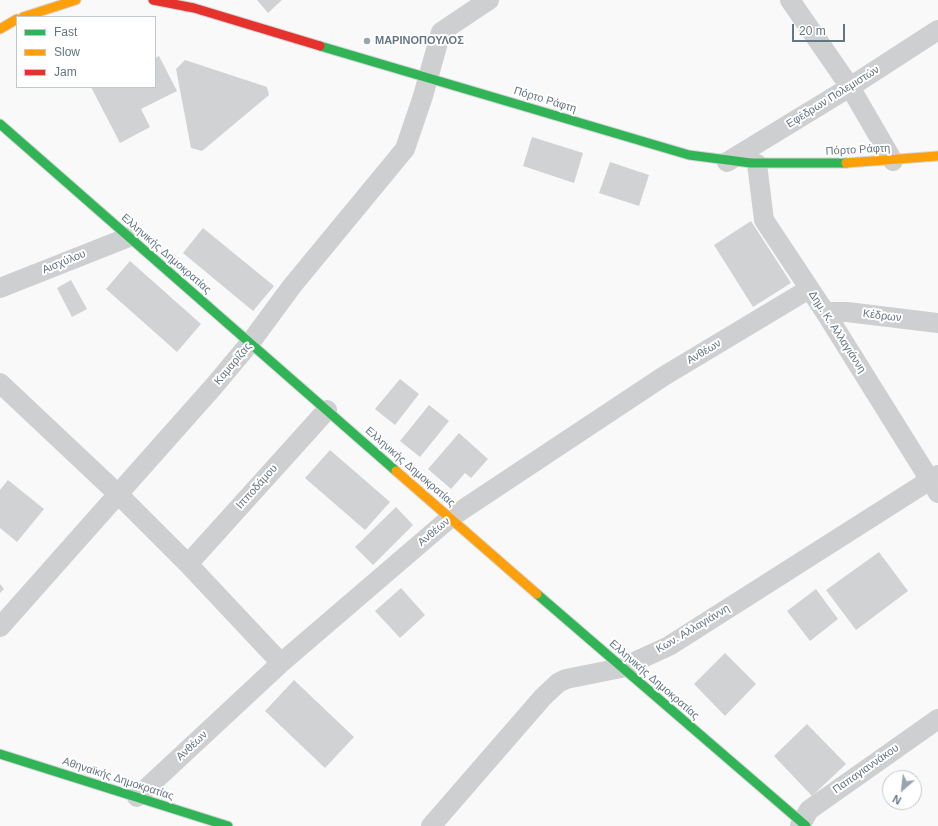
<!DOCTYPE html>
<html>
<head>
<meta charset="utf-8">
<style>
	body { margin:0 }
	#map { position:relative; width:938px; height:826px; overflow:hidden; background:#f9f9f9; font-family:Arial,sans-serif }
	canvas { display:block }
	.legend { position:absolute; left:16px; top:16px; width:140px; height:72px; box-sizing:border-box; background:#fff; border:1px solid #c1c8cd; margin:0; padding:5px 7px; list-style:none; font-size:12px; color:#657683 }
	.legend li { display:flex; align-items:center; gap:8px; height:20px }
	.legend b { width:20px; border:1px solid #c1c8cd }
	.north { position:absolute; left:882px; top:770px; width:40px; height:40px; box-sizing:border-box; background:#fff; border:1px solid #c1c8cd; border-radius:50%; rotate:208deg; font-size:11px; font-weight:700; line-height:16px; text-align:center; color:#657683 }
	.north::after { content:''; display:block; margin:auto; width:14px; height:18px; background:#99a4ac; clip-path:polygon(50% 0,100% 100%,50% 72%,0 100%) }
	.scale { position:absolute; left:792px; top:24px; width:53px; height:18px; box-sizing:border-box; border:2px solid #657683; border-top:0; padding-left:5px; font-size:12px; line-height:14px; white-space:nowrap; color:#657683; -webkit-text-stroke:3px #fff; paint-order:stroke }
</style>
</head>
<body>
<div id="map">
<canvas width="938" height="826"></canvas>
<ul class="legend">
<li><b style="height:5px;background:#30b455"></b>Fast</li>
<li><b style="height:5px;background:#ff9f0a"></b>Slow</li>
<li><b style="height:5px;background:#e5322d"></b>Jam</li>
</ul>
<div class="north">N</div>
<div class="scale">20 m</div>
</div>
<script>
const ctx = document.querySelector('canvas').getContext('2d');
ctx.lineJoin = 'round';
function fillPath(path, color) { ctx.fillStyle = color; ctx.fill(path, 'evenodd'); }
function trace(path, color, width, dash) { ctx.strokeStyle = color; ctx.lineWidth = width; ctx.lineCap = dash ? 'butt' : 'round'; ctx.setLineDash(dash || []); ctx.stroke(path); }
function write(font, color, halo, rows, align = 'center') {
  ctx.font = font + ' Arial,sans-serif'; ctx.lineWidth = 4; ctx.setLineDash([]); ctx.textBaseline = 'middle'; ctx.strokeStyle = halo; ctx.fillStyle = color; for (const [text, x, y, turn = 0] of rows) {
    ctx.save(); ctx.translate(x, y); ctx.rotate((+turn || 0) * Math.PI / 180); ctx.textAlign = isNaN(turn) ? turn : align; if (halo) ctx.strokeText(text, 0, 0); ctx.fillText(text, 0, 0); ctx.restore();
  }
}
const building = new Path2D(`
	M257 0H282L268 13Z
	M159 56 177 91 141 109 150 127 120 143 91 87H155V58Z
	M185 60 267 87 269 95 202 151 191 148 176 69Z
	M532 137 583 153 574 183 523 166Z
	M610 162 649 175 639 206 599 193Z
	M751 221 791 283 753 307 714 245Z
	M203 228 274 286 253 311 183 253Z
	M130 261 201 324 177 352 106 289Z
	M71 280 87 309 72 317 57 288Z
	M400 379 419 394 395 425 375 409Z
	M429 405 449 421 420 457 400 441Z
	M459 433 488 459 471 478 465 473 451 489 428 469Z
	M330 450 390 502 365 530 305 478Z
	M8 480 44 509 17 542 0 528V490Z
	M396 507 413 525 373 565 355 547Z
	M879 552 908 591 856 630 826 590Z
	M0 584 4 589 0 593Z
	M401 588 425 615 400 638 375 611Z
	M816 589 838 619 810 641 787 611Z
	M725 653 756 684 725 716 694 684Z
	M294 680 354 737 325 768 265 711Z
	M807 724 846 764 812 796 774 756Z`);
const street = new Path2D(`
	M790 0 850 87 893 161
	M727 162 850 87 938 30
	M757 164 764 220 825 312 938 493
	M0 288 129 237
	M825 312H847L938 323
	M0 383 119 495 188 564 281 663
	M188 564 327 410
	M0 627 214 386 250 343 292 286 405 149 423 96 441 32 489 0
	M137 797 281 663 450 518 664 376 809 289
	M431 826 543 697 558 683 566 679 621 668 669 646 938 475
	M800 826 809 810 938 719`);
const fast = new Path2D(`
	M320 46 689 155 751 163H846
	M0 124 396 471
	M537 594 806 826
	M0 754 228 826`);
const slow = new Path2D(`
	M23 17 76 0
	M0 29 17 19
	M846 163 938 156
	M396 471 537 594`);
const jam = new Path2D(`
	M153 0 194 8 320 46`);
const markers = [
	[367,41,4,"#99a4ac"]
];
const poiNames = [
	["ΜΑΡΙΝΟΠΟΥΛΟΣ",375,41]
];
const streetNames = [
	["Εφέδρων Πολεμιστών",833,97,-32],
	["Πόρτο Ράφτη",545,100,17],
	["Πόρτο Ράφτη",858,150,-3],
	["Ελληνικής Δημοκρατίας",166,254,41],
	["Αισχύλου",64,262,-22],
	["Κέδρων",882,316,7],
	["Δημ. Κ. Αλλαγιάννη",837,332,57],
	["Ανθέων",704,352,-31],
	["Καμαρίζας",233,364,-50],
	["Ελληνικής Δημοκρατίας",410,467,41],
	["Ιπποδάμου",257,487,-48],
	["Ανθέων",434,532,-40],
	["Κων. Αλλαγιάννη",693,629,-31],
	["Ελληνικής Δημοκρατίας",654,680,41],
	["Ανθέων",192,746,-43],
	["Παπαγιαννάκου",866,769,-35],
	["Αθηναϊκής Δημοκρατίας",118,779,18]
];
fillPath(building, '#d0d2d3');
trace(fast, '#d5d6d7', 11);
trace(slow, '#d5d6d7', 11);
trace(jam, '#d5d6d7', 11);
trace(street, '#cecfd0', 20);
trace(fast, '#30b455', 9);
trace(slow, '#ff9f0a', 9);
trace(jam, '#e5322d', 9);
for (const [x, y, r, color] of markers) { const dot = new Path2D(); dot.arc(x, y, r, 0, 2 * Math.PI); ctx.fillStyle = color; ctx.fill(dot); trace(dot, '#fff', 1.5); }
write('bold 11px', '#657683', '#fff', poiNames, 'left');
write('11px', '#657683', '#fff', streetNames);
</script>
</body>
</html>
